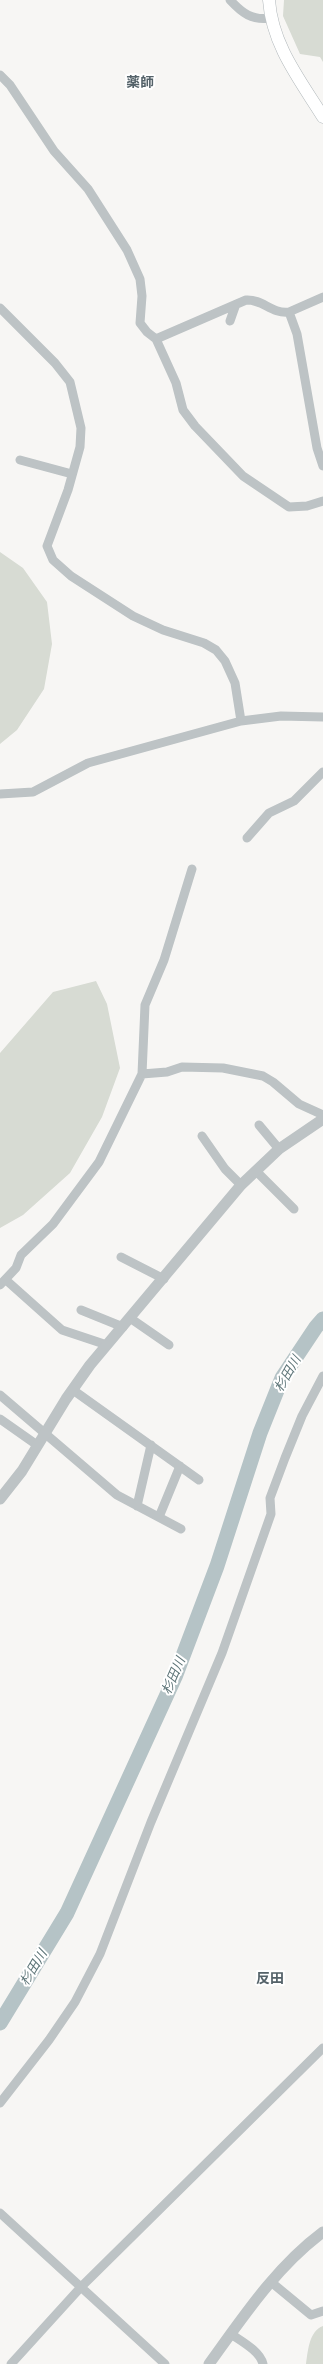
<!DOCTYPE html>
<html>
<head>
<meta charset="utf-8">
<style>
	body { margin:0 }
	canvas { display:block; background:#f7f6f4 }
</style>
</head>
<body>
<canvas width="323" height="2364"></canvas>
<script>
const ctx = document.querySelector('canvas').getContext('2d');
ctx.lineJoin = 'round';
function fillPath(path, color) { ctx.fillStyle = color; ctx.fill(path, 'evenodd'); }
function trace(path, color, width, dash) { ctx.strokeStyle = color; ctx.lineWidth = width; ctx.lineCap = dash ? 'butt' : 'round'; ctx.setLineDash(dash || []); ctx.stroke(path); }
function write(font, color, halo, rows, align = 'center') {
  ctx.font = font + ' "Fira Sans Condensed","Noto Sans JP",sans-serif'; ctx.lineWidth = 4; ctx.setLineDash([]); ctx.textBaseline = 'middle'; ctx.strokeStyle = halo; ctx.fillStyle = color; for (const [text, x, y, turn = 0] of rows) {
    ctx.save(); ctx.translate(x, y); ctx.rotate((+turn || 0) * Math.PI / 180); ctx.textAlign = isNaN(turn) ? turn : align; if (halo) ctx.strokeText(text, 0, 0); ctx.fillText(text, 0, 0); ctx.restore();
  }
}
const green = new Path2D(`
	M284 0H323V62L320 57 300 54 283 16Z
	M0 552 23 568 47 602 52 644 44 689 17 730 0 744Z
	M96 981 107 1004 120 1068 102 1117 70 1173 23 1215 0 1228V1053L53 992Z
	M323 2326V2364H306C308 2351 309 2331 323 2326Z`);
const river = new Path2D(`
	M0 2023 67 1913 175 1677 217 1566 260 1433 282 1378 316 1327 323 1319`);
const minor = new Path2D(`
	M230 0C242 13 252 21 271 18
	M0 75 10 85 54 151 88 189 127 250 140 279 142 296 140 323 147 332 156 339
	M323 297 289 312 297 334 317 448 323 466
	M0 308 55 363 70 382 81 428 80 447 68 490 47 546 53 560 71 576 133 616 163 630 204 643 216 650 225 661 235 683 241 721
	M289 312C271 314 263 299 246 300L156 339 176 383 183 410 195 426 243 476 289 507 307 506 323 501
	M230 321 236 304
	M20 460 72 474
	M0 794 33 792 88 763 241 721 281 716 323 717
	M247 838 269 813 294 801 323 772
	M142 1074 167 1072 182 1067 223 1068 263 1076 273 1082 299 1104 323 1115
	M259 1125 279 1149
	M202 1136 225 1169 241 1185
	M256 1171 294 1209
	M121 1257 164 1279
	M6 1280 62 1330 107 1345
	M0 1285 16 1268 21 1255 53 1224 99 1162 142 1074 145 1005 164 960 192 869
	M81 1310 123 1327
	M130 1318 169 1345
	M73 1390 199 1480
	M0 1395 117 1495 181 1529
	M0 1419 37 1445
	M137 1506 151 1445
	M159 1517 180 1466
	M0 2103 49 2040 75 2002 100 1954 151 1822 222 1653 271 1514 270 1498 285 1458 302 1416 323 1376
	M0 2213 165 2364
	M271 2282 311 2315 323 2311
	M231 2334C241 2341 260 2351 263 2364
	M11 2364 81 2287 323 2048`);
const tertiary = new Path2D(`
	M0 1499 22 1471 66 1399 90 1365 241 1185 279 1149 323 1119
	M209 2364C243 2317 276 2267 323 2232`);
const secondary = new Path2D(`
	M269 0C272 45 300 80 323 117`);
const waterNames = [
	["杉田川",288,1374,-60],
	["杉田川",174,1676,-67],
	["杉田川",34,1968,-59]
];
const quarterNames = [
	["薬師",140,83],
	["反田",270,1979]
];
fillPath(green, '#d7dbd3');
trace(river, '#b5c3c6', 15);
trace(secondary, '#b0b7ba', 13);
trace(minor, '#bdc3c5', 9);
trace(tertiary, '#bdc3c5', 11);
trace(secondary, '#fff', 12);
write('italic 13px', '#5e7578', '#fff', waterNames);
write('bold 14px', '#546269', '#fff', quarterNames);
</script>
</body>
</html>
